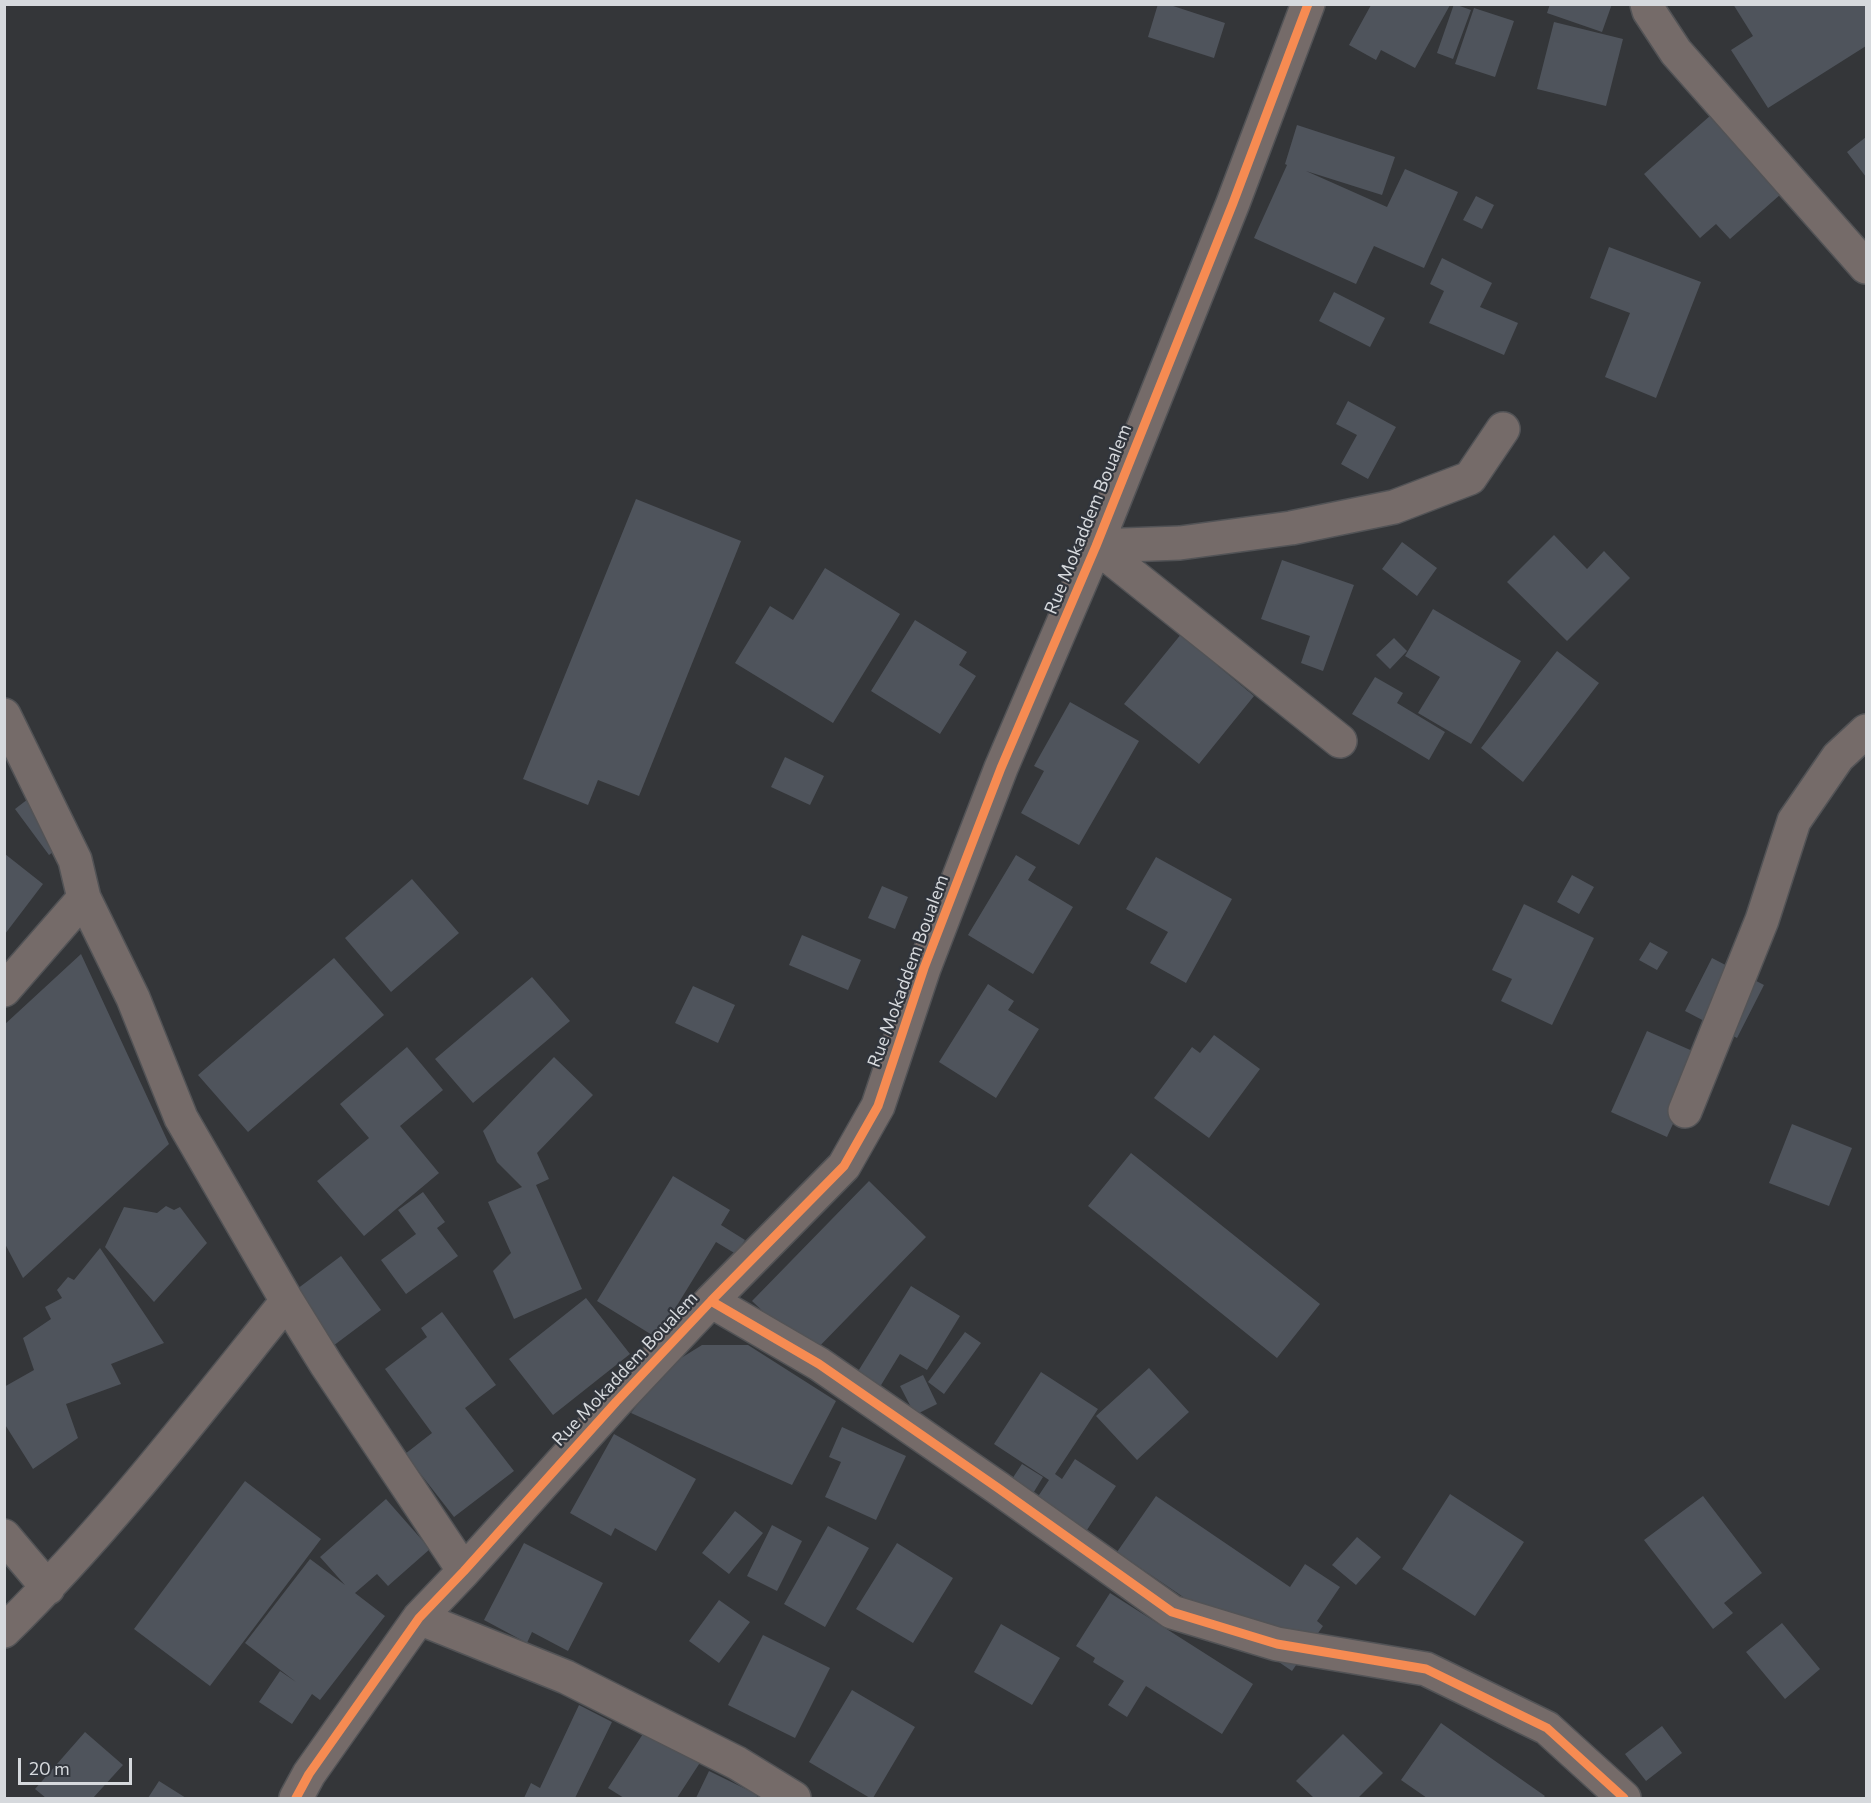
<!DOCTYPE html>
<html>
<head>
<meta charset="utf-8">
<style>
	body { margin:0 }
	#map { position:relative; width:1871px; height:1803px; overflow:hidden; background:#343639; font-family:Commissioner,sans-serif }
	canvas { display:block }
	.frame { position:absolute; inset:0; border:6px solid #d6d9dd; pointer-events:none }
	.scale { position:absolute; left:18px; top:1758px; width:114px; height:27px; box-sizing:border-box; border:3px solid #d6d9dd; border-top:0; padding-left:8px; font-size:18px; line-height:21px; white-space:nowrap; color:#d6d9dd; -webkit-text-stroke:4px #31353c; paint-order:stroke }
</style>
</head>
<body>
<div id="map">
<canvas width="1871" height="1803"></canvas>
<div class="frame"></div>
<div class="scale">20 m</div>
</div>
<script>
const ctx = document.querySelector('canvas').getContext('2d');
ctx.lineJoin = 'round';
function fillPath(path, color) { ctx.fillStyle = color; ctx.fill(path, 'evenodd'); }
function trace(path, color, width, dash) { ctx.strokeStyle = color; ctx.lineWidth = width; ctx.lineCap = dash ? 'butt' : 'round'; ctx.setLineDash(dash || []); ctx.stroke(path); }
function write(font, color, halo, rows, align = 'center') {
  ctx.font = font + ' Commissioner,sans-serif'; ctx.lineWidth = 4.5; ctx.setLineDash([]); ctx.textBaseline = 'middle'; ctx.strokeStyle = halo; ctx.fillStyle = color; for (const [text, x, y, turn = 0] of rows) {
    ctx.save(); ctx.translate(x, y); ctx.rotate((+turn || 0) * Math.PI / 180); ctx.textAlign = isNaN(turn) ? turn : align; if (halo) ctx.strokeText(text, 0, 0); ctx.fillText(text, 0, 0); ctx.restore();
  }
}
const building = new Path2D(`
	M1158 4H1167L1225 23 1214 58 1148 37Z
	M1454 4 1471 10 1453 59 1437 53Z
	M1550 4H1612L1602 32 1547 13Z
	M1733 4H1865L1866 7V46L1768 108 1731 50 1753 36Z
	M1371 5H1450L1415 68 1381 50 1376 60 1349 45Z
	M1474 8 1514 21 1495 77 1455 64Z
	M1554 22 1623 39 1606 106 1537 89Z
	M1711 115 1781 194 1730 239 1716 224 1700 238 1644 174Z
	M1297 125 1395 157 1382 195 1306 171 1387 207 1405 169 1458 192 1424 268 1374 246 1356 284 1254 238 1287 165 1285 164Z
	M1866 137V177L1847 152Z
	M1476 196 1494 205 1482 229 1463 220Z
	M1609 247 1701 282 1656 398 1605 377 1630 313 1590 298Z
	M1442 258 1492 283 1480 307 1518 323 1504 355 1429 323 1444 291 1430 284Z
	M1334 292 1385 318 1370 347 1319 321Z
	M1348 401 1396 427 1368 479 1341 464 1357 435 1336 424Z
	M636 499 741 541 639 796 598 780 588 805 523 779Z
	M1554 535 1587 569 1604 551 1630 578 1567 641 1507 582Z
	M1402 542 1437 568 1417 596 1382 569Z
	M1282 560 1354 585 1323 671 1301 663 1310 636 1261 619Z
	M825 568 900 614 833 723 735 663 770 606 793 620Z
	M1433 609 1521 661 1471 744 1418 713 1440 677 1405 656Z
	M915 620 967 652 959 665 976 676 940 734 871 691Z
	M1182 633 1221 663 1218 666 1254 696 1199 764 1124 704Z
	M1394 638 1407 651 1390 669 1376 655Z
	M1557 651 1599 683 1523 782 1481 748Z
	M1375 677 1403 693 1397 703 1445 732 1429 760 1352 714Z
	M1070 702 1139 741 1079 845 1021 813 1044 771 1034 766Z
	M785 757 824 776 810 805 771 787Z
	M28 799 63 845 49 855 15 809Z
	M5 854 43 884 5 934Z
	M1016 855 1036 867 1028 880 1073 907 1033 974 968 935Z
	M1156 857 1232 899 1186 983 1150 963 1168 932 1126 909Z
	M1572 875 1594 887 1579 914 1557 902Z
	M412 879 459 933 391 992 345 938Z
	M882 886 908 897 895 929 868 918Z
	M1524 904 1594 938 1552 1025 1501 1001 1512 979 1492 970Z
	M802 935 861 960 848 990 789 965Z
	M1650 942 1668 952 1657 970 1639 960Z
	M81 954 169 1144 23 1278 4 1242V1025Z
	M334 958 384 1015 248 1132 198 1075Z
	M1712 958 1764 985 1737 1038 1685 1011Z
	M532 977 570 1021 473 1103 435 1059Z
	M988 984 1014 1001 1008 1010 1039 1029 996 1098 939 1062Z
	M693 986 735 1005 718 1043 675 1023Z
	M1647 1031 1704 1056 1667 1137 1611 1112Z
	M1214 1035 1260 1069 1209 1138 1154 1098 1192 1047 1200 1053Z
	M407 1047 443 1090 400 1126 439 1173 364 1236 317 1181 369 1138 340 1104Z
	M554 1057 593 1095 537 1153 549 1179 536 1185 582 1289 514 1319 493 1271 511 1253 488 1202 522 1187 497 1162 483 1131Z
	M1792 1124 1852 1148 1829 1206 1769 1183Z
	M1131 1153 1320 1304 1277 1358 1088 1206Z
	M673 1176 730 1210 721 1225 745 1240 736 1254 716 1242 657 1338 597 1301Z
	M869 1181 926 1237 810 1356 752 1301Z
	M423 1192 445 1222 437 1228 458 1256 406 1294 381 1260 416 1234 398 1210Z
	M166 1206 174 1210 180 1207 207 1243 154 1302 105 1247 124 1207 157 1213Z
	M100 1248 164 1343 111 1364 121 1384 66 1404 78 1438 33 1469 4 1423V1387L34 1370 23 1338 51 1319 45 1307 62 1298 57 1290 68 1277 74 1280Z
	M341 1256 381 1310 333 1346 293 1292Z
	M911 1286 960 1316 927 1370 900 1354 875 1395 852 1381Z
	M586 1298 630 1354 553 1415 509 1359Z
	M442 1312 496 1385 465 1408 514 1471 454 1517 405 1454 432 1433 385 1369 427 1337 421 1328Z
	M965 1332 981 1343 944 1394 928 1382Z
	M702 1345H748L836 1401 792 1485 631 1413 665 1368Z
	M1149 1368 1189 1412 1137 1460 1096 1416Z
	M1041 1372 1098 1409 1055 1474 1062 1479 1075 1459 1116 1486 1081 1539 1031 1507 1049 1480 994 1444Z
	M923 1375 937 1404 915 1415 900 1386Z
	M842 1427 906 1456 876 1520 825 1497 841 1462 829 1457Z
	M614 1434 696 1479 656 1551 615 1528 611 1536 570 1513Z
	M1022 1464 1043 1477 1032 1495 1010 1482Z
	M245 1481 321 1539 210 1686 134 1629Z
	M1450 1494 1524 1542 1475 1616 1402 1569Z
	M1156 1496 1290 1587 1305 1564 1340 1587 1317 1621 1323 1626 1292 1671 1117 1552Z
	M1703 1496 1762 1573 1724 1603 1733 1613 1713 1629 1644 1540Z
	M386 1499 430 1549 388 1586 377 1574 355 1593 385 1616 320 1700 312 1694 292 1724 259 1702 280 1671 296 1682 245 1643 310 1559 345 1585 320 1557Z
	M735 1511 763 1533 729 1574 702 1553Z
	M772 1525 802 1541 777 1591 747 1576Z
	M828 1526 869 1548 825 1627 784 1604Z
	M1357 1537 1381 1557 1356 1585 1332 1565Z
	M524 1543 603 1583 568 1651 532 1632 527 1643 484 1620Z
	M897 1543 953 1578 913 1643 856 1609Z
	M1110 1593 1253 1684 1222 1734 1146 1686 1127 1717 1108 1705 1124 1681 1093 1662 1095 1658 1076 1646Z
	M719 1600 750 1622 719 1663 689 1641Z
	M1782 1623 1820 1669 1785 1699 1746 1652Z
	M1001 1624 1060 1658 1032 1705 974 1672Z
	M763 1635 830 1668 795 1738 728 1705Z
	M852 1690 915 1727 873 1798H870L809 1762Z
	M579 1705 612 1722 575 1798H524L531 1783 540 1788Z
	M650 1723 703 1758 677 1798H624L608 1788Z
	M1441 1723 1545 1796 1543 1798H1427L1401 1780Z
	M1662 1726 1682 1753 1646 1781 1625 1754Z
	M85 1732 123 1765 93 1798H46L35 1789Z
	M1343 1734 1383 1773 1358 1798H1314L1296 1781Z
	M709 1771 758 1795 756 1798H696Z
	M159 1781 186 1798H148Z`);
const minor = new Path2D(`
	M1647 4 1649 11 1676 52 1866 267
	M1096 546 1180 543 1291 528 1394 507 1470 478 1503 429
	M1096 546 1340 741
	M4 715 75 860 84 898 133 998 181 1118 287 1301 326 1364 464 1571
	M4 990 84 898
	M1685 1111 1762 920 1794 821 1838 757 1866 731
	M711 1301 819 1364 998 1488 1172 1612 1277 1644 1426 1669 1547 1728 1624 1798
	M4 1536 48 1588
	M419 1618 566 1677 737 1763 794 1798
	M4 1631C108 1529 196 1414 287 1301
	M296 1798 309 1774 419 1618 464 1571 616 1402 711 1301 844 1166 878 1106 924 968 1001 768 1096 546 1233 203 1308 4`);
const cycleway = new Path2D(`
	M711 1301 819 1364 998 1488 1172 1612 1277 1644 1426 1669 1547 1728 1624 1798
	M296 1798 309 1774 419 1618 464 1571 616 1402 711 1301 844 1166 878 1106 924 968 1001 768 1096 546 1233 203 1308 4`);
const streetNames = [
	["Rue Mokaddem Boualem",1088,519,-68],
	["Rue Mokaddem Boualem",908,971,-70],
	["Rue Mokaddem Boualem",625,1369,-47]
];
fillPath(building, '#4f545c');
trace(minor, '#525356', 36);
trace(minor, '#756b69', 33);
trace(cycleway, '#f68b52', 9);
write('18px', '#d6d9dd', '#31353c', streetNames);
</script>
</body>
</html>
